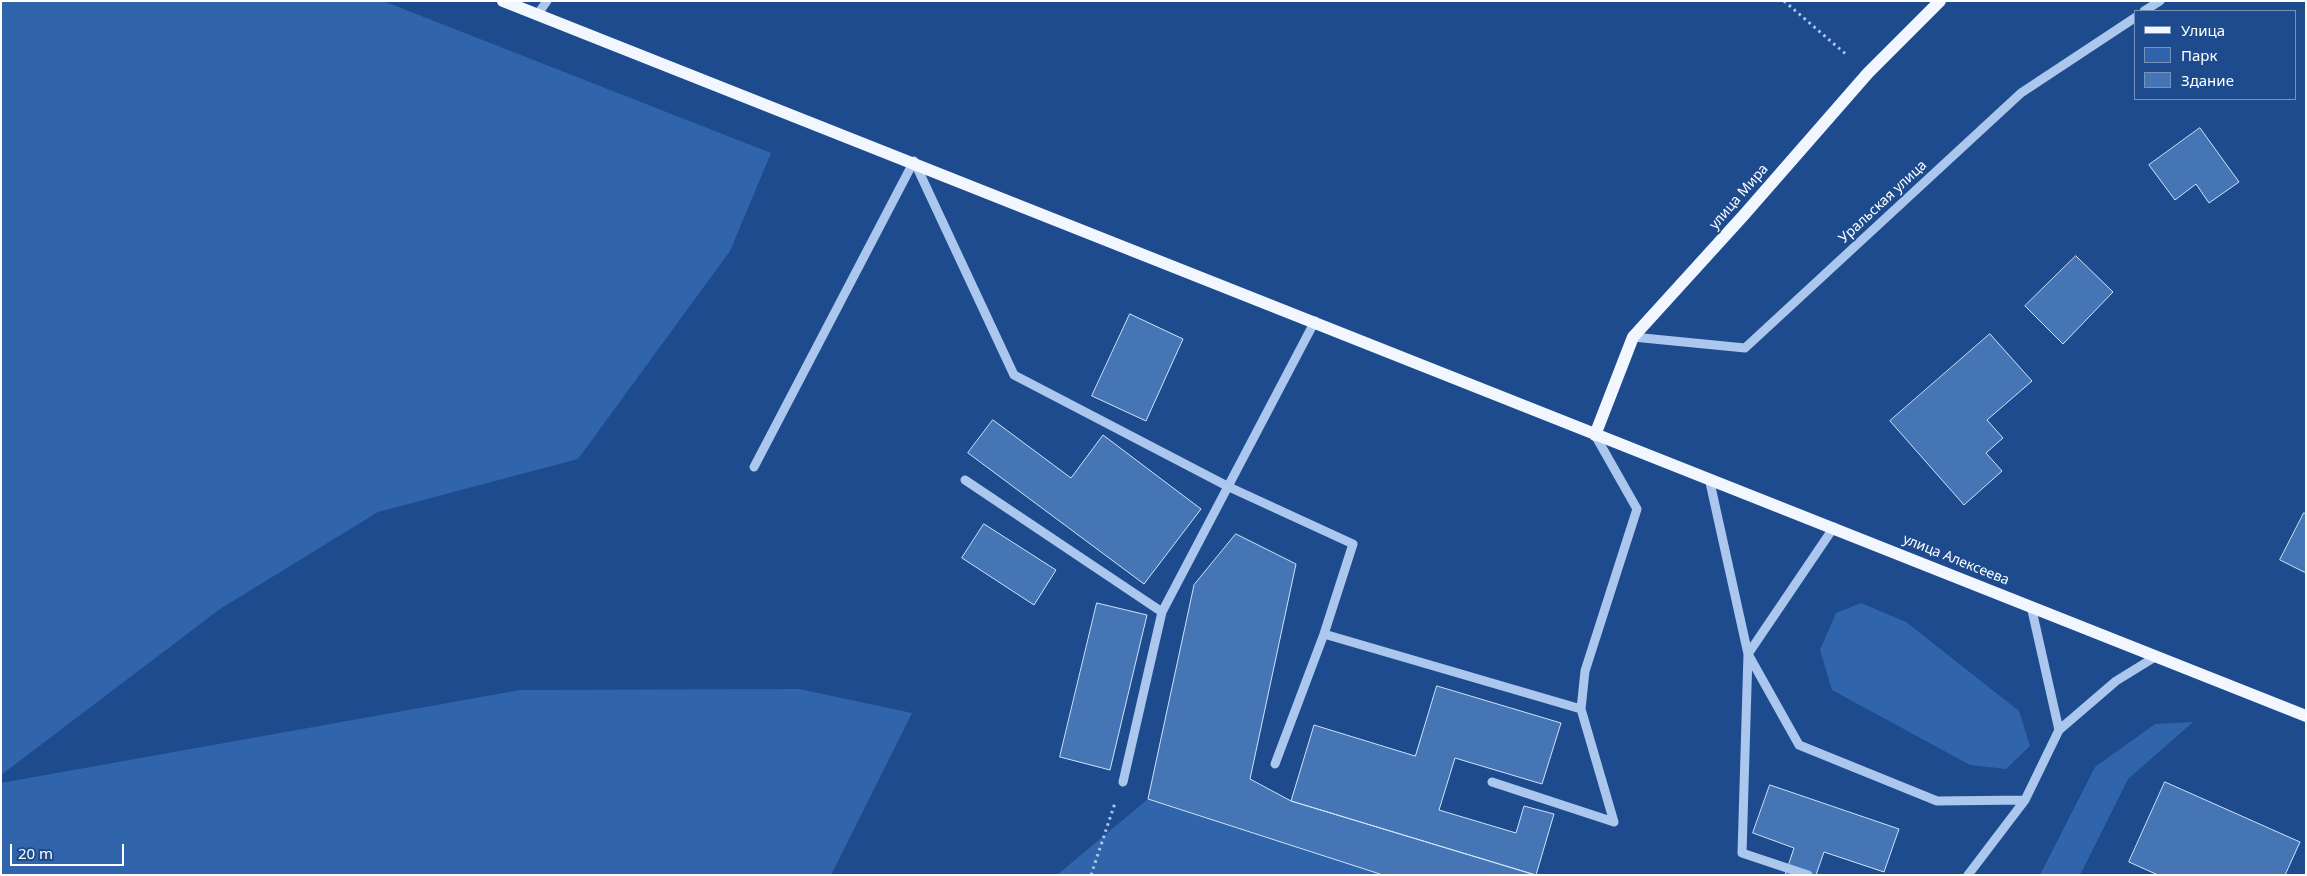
<!DOCTYPE html>
<html>
<head>
<meta charset="utf-8">
<style>
	body { margin:0 }
	#map { position:relative; width:2307px; height:876px; overflow:hidden; background:#1d4b8e; font-family:"Noto Sans",sans-serif }
	canvas { display:block }
	.frame { position:absolute; inset:0; border:2px solid #fff; pointer-events:none }
	.legend { position:absolute; left:2134px; top:10px; width:162px; height:90px; box-sizing:border-box; background:#1d4b8e; border:1px solid #7793bb; margin:0; padding:6px 9px; list-style:none; font-size:15px; color:#fff }
	.legend li { display:flex; align-items:center; gap:10px; height:25px }
	.legend b { width:25px; border:1px solid #7793bb }
	.scale { position:absolute; left:10px; top:844px; width:114px; height:22px; box-sizing:border-box; border:2px solid #fff; border-top:0; padding-left:6px; font-size:15px; line-height:18px; white-space:nowrap; color:#fff; -webkit-text-stroke:4px #1d4b8e; paint-order:stroke }
</style>
</head>
<body>
<div id="map">
<canvas width="2307" height="876"></canvas>
<div class="frame"></div>
<ul class="legend">
<li><b style="height:6px;background:#f1f6ff"></b>Улица</li>
<li><b style="height:14px;background:#3165ab"></b>Парк</li>
<li><b style="height:14px;background:#4675b5"></b>Здание</li>
</ul>
<div class="scale">20 m</div>
</div>
<script>
const ctx = document.querySelector('canvas').getContext('2d');
ctx.lineJoin = 'round';
function fillPath(path, color) { ctx.fillStyle = color; ctx.fill(path, 'evenodd'); }
function trace(path, color, width, dash) { ctx.strokeStyle = color; ctx.lineWidth = width; ctx.lineCap = dash ? 'butt' : 'round'; ctx.setLineDash(dash || []); ctx.stroke(path); }
function write(font, color, halo, rows, align = 'center') {
  ctx.font = font + ' "Noto Sans",sans-serif'; ctx.lineWidth = 4; ctx.setLineDash([]); ctx.textBaseline = 'middle'; ctx.strokeStyle = halo; ctx.fillStyle = color; for (const [text, x, y, turn = 0] of rows) {
    ctx.save(); ctx.translate(x, y); ctx.rotate((+turn || 0) * Math.PI / 180); ctx.textAlign = isNaN(turn) ? turn : align; if (halo) ctx.strokeText(text, 0, 0); ctx.fillText(text, 0, 0); ctx.restore();
  }
}
const green = new Path2D(`
	M1 1H383L771 153 730 251 578 459 378 512 220 609 1 775Z
	M1861 603 1906 622 2019 711 2030 746 2006 769 1970 765 1832 690 1820 650 1836 613Z
	M799 689 912 713 831 875H1V783L520 690Z
	M2193 722 2128 779 2080 875H2040L2095 767 2155 724Z
	M1148 799 1383 875H1057Z`);
const building = new Path2D(`
	M2200 128 2239 182 2209 203 2196 184 2175 200 2149 165Z
	M2076 256 2113 292 2063 344 2025 306Z
	M1130 314 1183 339 1146 421 1092 396Z
	M1990 334 2032 381 1987 420 2003 438 1986 453 2002 471 1964 505 1890 421Z
	M993 420 1071 478 1103 435 1201 509 1144 584 968 453Z
	M2304 513 2306 514V573L2280 560Z
	M984 524 1056 570 1034 605 962 558Z
	M1236 534 1296 564 1250 779 1291 801 1535 875H1383L1148 799 1194 585Z
	M1097 603 1147 615 1110 770 1060 757Z
	M1437 686 1561 723 1542 784 1455 758 1439 810 1516 833 1524 806 1554 814 1536 875 1291 801 1314 725 1415 756Z
	M2165 782 2300 842 2285 875H2158L2129 862Z
	M1770 785 1899 829 1884 872 1824 852 1816 875H1785L1794 848 1753 833Z`);
const path = new Path2D(`
	M1784 1 1848 56
	M1091 875 1115 803`);
const minor = new Path2D(`
	M2144 11 2160 1
	M537 15 547 1
	M914 161 1014 375 1229 487 1353 544 1324 634 1275 764
	M1633 337 1745 348 2021 93 2136 17
	M754 467 914 161
	M1709 478 1748 654 1742 853 1808 875
	M965 480 1162 612
	M1834 527 1748 654 1799 745 1937 801 2025 800
	M2031 606 2059 730
	M1324 634 1581 709
	M1123 782 1162 612 1315 321
	M1492 782 1614 822 1581 709 1585 671 1637 509 1595 435
	M1968 875 2025 800 2059 730 2116 681 2155 657`);
const major = new Path2D(`
	M503 1C1105 236 1704 479 2306 716
	M1595 435 1633 337 1743 216 1868 73 1940 1`);
const streetNames = [
	["улица Мира",1739,197,-49],
	["Уральская улица",1883,202,-43],
	["улица Алексеева",1956,560,22]
];
fillPath(green, '#3165ab');
fillPath(building, '#4675b5');
trace(building, '#d1e2f9', 1);
trace(path, '#abc7ed', 3, [2.5, 4]);
trace(minor, '#abc7ed', 9);
trace(major, '#f1f6ff', 12);
write('14px', '#fff', '#1d4b8e', streetNames);
</script>
</body>
</html>
